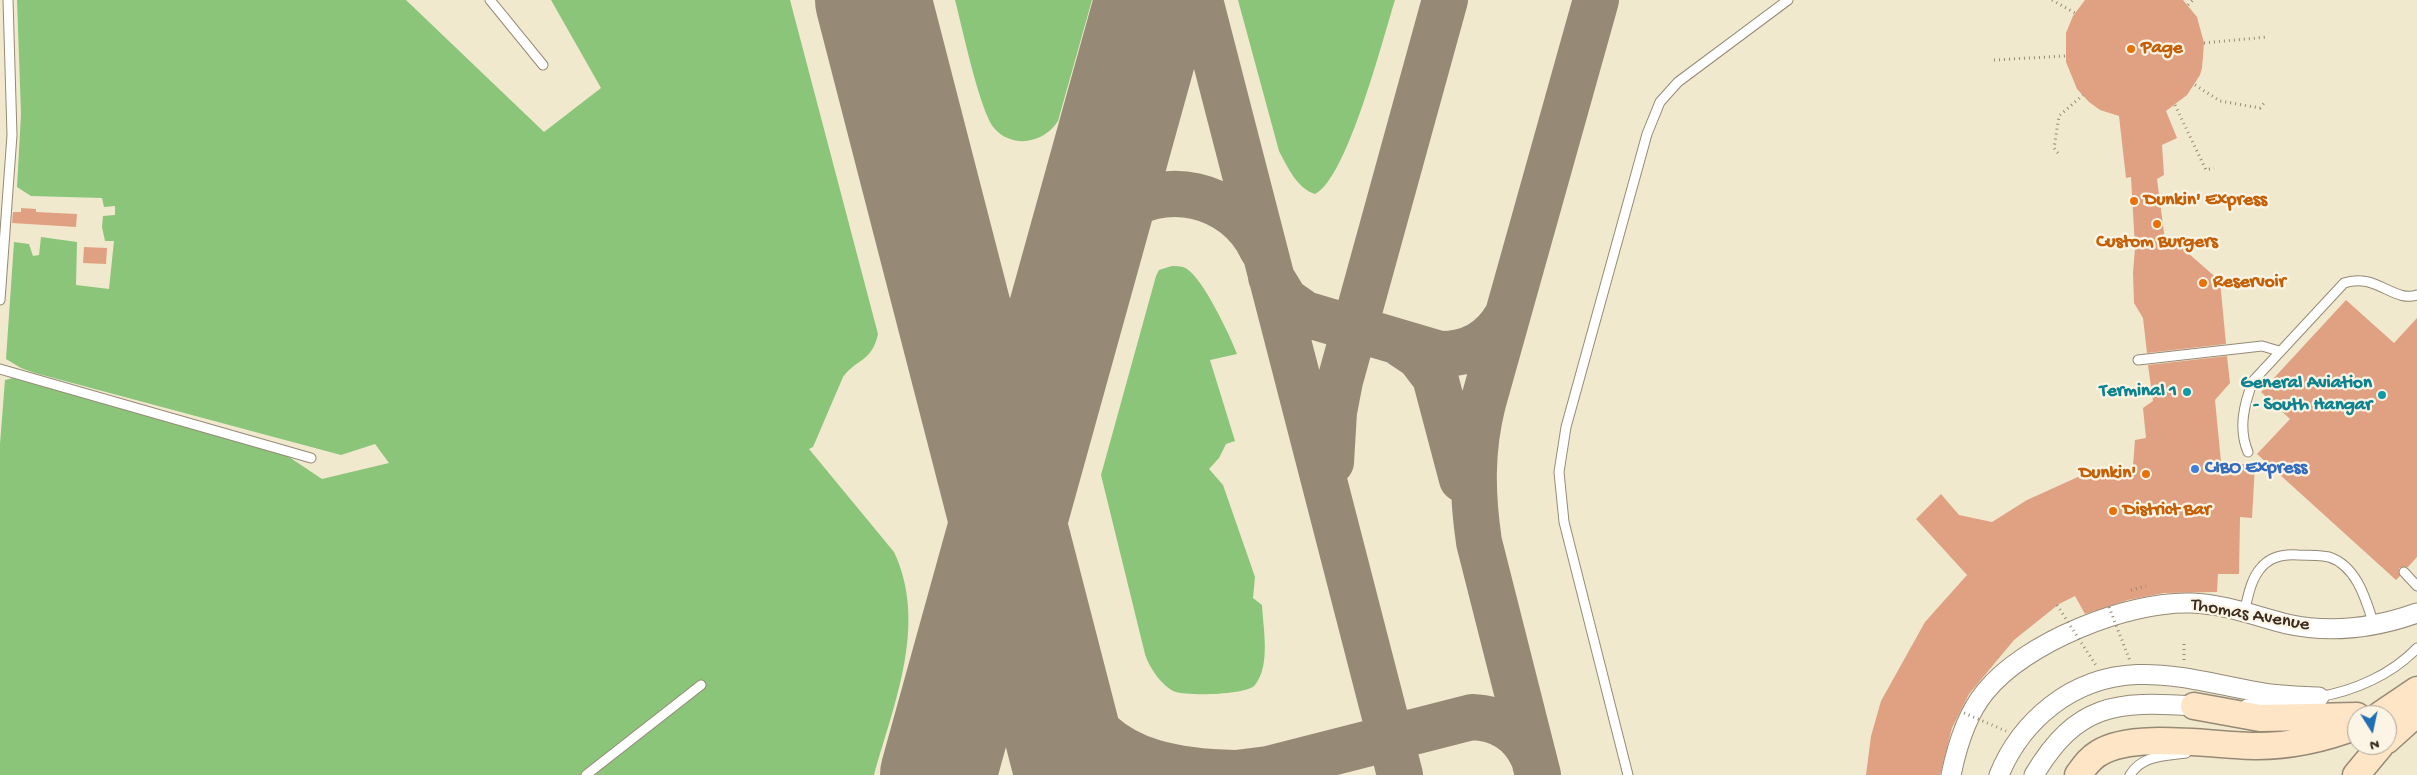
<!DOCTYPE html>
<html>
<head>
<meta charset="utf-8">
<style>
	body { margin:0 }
	#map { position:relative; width:2417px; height:775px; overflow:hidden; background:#f0e9cd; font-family:"Gochi Hand",sans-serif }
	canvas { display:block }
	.north { position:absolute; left:2347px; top:705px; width:50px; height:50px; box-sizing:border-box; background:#fcf5e5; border:1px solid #afa495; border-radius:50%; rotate:170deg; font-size:14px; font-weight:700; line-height:20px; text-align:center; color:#3b2a1e }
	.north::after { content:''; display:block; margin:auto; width:18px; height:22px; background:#1f6fb2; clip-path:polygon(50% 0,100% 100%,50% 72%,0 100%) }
</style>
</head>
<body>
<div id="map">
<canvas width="2417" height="775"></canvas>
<div class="north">N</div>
</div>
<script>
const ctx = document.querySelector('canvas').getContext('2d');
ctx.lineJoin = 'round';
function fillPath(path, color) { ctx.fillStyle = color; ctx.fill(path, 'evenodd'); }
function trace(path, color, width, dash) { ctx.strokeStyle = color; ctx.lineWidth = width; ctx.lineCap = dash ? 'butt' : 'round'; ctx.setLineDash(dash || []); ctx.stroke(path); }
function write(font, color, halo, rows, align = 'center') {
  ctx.font = font + ' "Gochi Hand",sans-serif'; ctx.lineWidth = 4.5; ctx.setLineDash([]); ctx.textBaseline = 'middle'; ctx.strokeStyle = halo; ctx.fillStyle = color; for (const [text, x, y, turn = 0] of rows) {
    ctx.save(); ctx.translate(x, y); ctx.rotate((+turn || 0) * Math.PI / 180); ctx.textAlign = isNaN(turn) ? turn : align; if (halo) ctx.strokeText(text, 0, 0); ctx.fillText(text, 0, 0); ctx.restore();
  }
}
const green = new Path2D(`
	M17 0H406L544 132 601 88 551 0H790L878 334C872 362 857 358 843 377L813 447 809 449 894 552C928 624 894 703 874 775H0V444L5 380 13 378 23 380 283 453 322 479 389 463 375 444 341 455 35 373 21 368 6 359 14 242 29 244 33 256 39 255 41 237 77 242 76 285 109 289 114 241H105L102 227 103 216 115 215V206L104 207 102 198 31 196 17 187 21 114Z
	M955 0H1092L1058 121C1050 133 1040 139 1026 141 1016 142 1002 138 995 129 980 113 962 26 955 0Z
	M1238 0H1395C1383 38 1347 179 1315 194 1297 188 1288 168 1279 151Z
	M1172 266C1177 266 1183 266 1187 269 1203 279 1230 335 1237 354L1210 360 1235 441 1226 444 1219 458 1209 469 1223 485 1255 577 1253 598 1262 605C1263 628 1271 665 1255 685 1247 695 1189 696 1176 692 1162 687 1149 667 1145 654L1101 475 1156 276 1159 270Z`);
const taxiway = new Path2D(`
	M1200 0 1400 775
	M1078 271C1088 252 1097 231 1114 217 1161 175 1236 193 1262 249
	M1271 277 1285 300 1305 314 1440 354C1470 354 1492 342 1507 316
	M1401 344 1419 356 1435 377 1462 479
	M1331 462 1334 412 1340 381 1445 0
	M1031 610C1077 724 1102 770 1235 773
	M1220 775 1268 769 1472 717C1500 718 1522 732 1533 757
	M1538 775 1479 542C1472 494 1471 450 1483 403L1596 0`);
const runway = new Path2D(`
	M873 0 1073 775
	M938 775 1153 0`);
const building = new Path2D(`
	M2085 0H2183L2197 17 2204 43 2202 68 2200 75 2187 95 2166 111 2177 138 2162 145 2164 175 2157 179 2166 248 2180 246 2220 281 2226 344 2147 353 2143 318 2134 303 2133 273 2135 248 2131 177 2126 178 2119 116 2100 110 2089 102 2077 89 2066 62V33L2073 16Z
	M21 208 36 209V212L77 214 76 227 12 223 13 212H21Z
	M84 247 107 248 106 264 83 263Z
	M2346 300 2394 343 2417 318V557L2408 567 2399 568 2400 576 2396 580 2257 454 2290 419 2261 392Z
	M2227 356 2230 383 2215 400 2221 462 2255 465 2252 518 2240 517 2239 574H2218L2217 592 2164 593 2128 600 2085 614 2075 596 2059 604 2014 640 1969 694 1952 728 1940 775H1866L1871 736 1881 701 1925 622 1967 575 1916 519 1941 494 1959 515 1992 522 2027 500 2080 476 2133 466 2135 440 2146 438 2143 408 2153 401 2148 365Z`);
const path = new Path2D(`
	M2052 0 2075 13
	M2188 5 2193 0
	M2204 43 2267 37
	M1994 60 2065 56
	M2195 85 2220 101 2260 108 2265 102
	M2175 105 2206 170 2214 168
	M2058 153 2054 148 2059 116 2083 95
	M2131 590 2146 586
	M2184 644V662`);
const lane = new Path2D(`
	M490 0 543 65
	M0 300 12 135 8 0
	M2138 360 2262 346 2279 351
	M0 369 311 458
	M2248 452C2238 429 2244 404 2253 381L2344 283C2375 272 2394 303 2417 295
	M2404 572 2417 586
	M2244 612C2248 598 2250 581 2260 569 2269 557 2283 554 2298 555 2308 555 2319 555 2329 557 2357 566 2366 600 2374 625
	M2318 697C2354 691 2391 675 2417 648
	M2246 704 2283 702
	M586 775 701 685
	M1628 775 1564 522 1559 472 1566 427 1647 134 1660 102 1678 82 1788 0
	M2130 775C2142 755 2165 756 2186 753`);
const street = new Path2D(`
	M1951 775C1957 746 1966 715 1985 692 2025 642 2128 601 2191 603 2224 604 2256 616 2287 624 2332 634 2375 628 2417 613
	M1999 775C2010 748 2028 724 2051 706 2118 654 2185 679 2259 692 2278 696 2299 696 2319 697
	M2034 775C2077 703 2116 701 2194 706`);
const secondary = new Path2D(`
	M2194 706 2260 718 2357 716
	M2380 715 2417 690
	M2387 740 2417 713
	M2078 775C2084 767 2090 758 2099 753 2133 731 2216 746 2257 746 2291 746 2326 738 2357 726
	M2356 775 2381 745`);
const pathBridge = new Path2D(`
	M2057 605 2097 667
	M2109 607 2130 661
	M1964 713 2006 731`);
const markers = [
	[2131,49,5,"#e8710a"],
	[2134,201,5,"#e8710a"],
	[2157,224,5,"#e8710a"],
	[2203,283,5,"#e8710a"],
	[2187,392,5,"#0f9aa8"],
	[2382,395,5,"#0f9aa8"],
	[2195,469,5,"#3f7fe0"],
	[2146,474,5,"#e8710a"],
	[2113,511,5,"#e8710a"]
];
const foodNames = [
	["Page",2141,49],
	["Dunkin' Express",2144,201],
	["Custom Burgers",2157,243,"center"],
	["Reservoir",2213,283],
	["Dunkin'",2136,474,"right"],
	["District Bar",2123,511]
];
const cultureNames = [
	["General Aviation",2372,384],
	["- South Hangar",2372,406],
	["Terminal 1",2177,392]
];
const shopNames = [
	["CIBO Express",2205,469]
];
const streetNames = [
	["Thomas Avenue",2250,616,10]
];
fillPath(green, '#8ac57a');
trace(taxiway, '#968a76', 46);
trace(runway, '#968a76', 116);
fillPath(building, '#e0a182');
trace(lane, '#968a76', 11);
trace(street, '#968a76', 21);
trace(secondary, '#968a76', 29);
trace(path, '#968a76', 3, [1, 4]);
trace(lane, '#fff', 9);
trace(street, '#fff', 19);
trace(secondary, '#fde5c5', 26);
trace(pathBridge, '#968a76', 3, [1, 4]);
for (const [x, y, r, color] of markers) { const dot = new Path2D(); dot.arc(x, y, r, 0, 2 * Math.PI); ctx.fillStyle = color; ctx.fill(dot); trace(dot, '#fcf5e5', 2); }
write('bold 19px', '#c56008', '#fcf5e5', foodNames, 'left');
write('bold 19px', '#0d838f', '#fcf5e5', cultureNames, 'right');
write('bold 19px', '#366cbe', '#fcf5e5', shopNames, 'left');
write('19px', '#3b2a1e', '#fcf5e5', streetNames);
</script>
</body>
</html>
